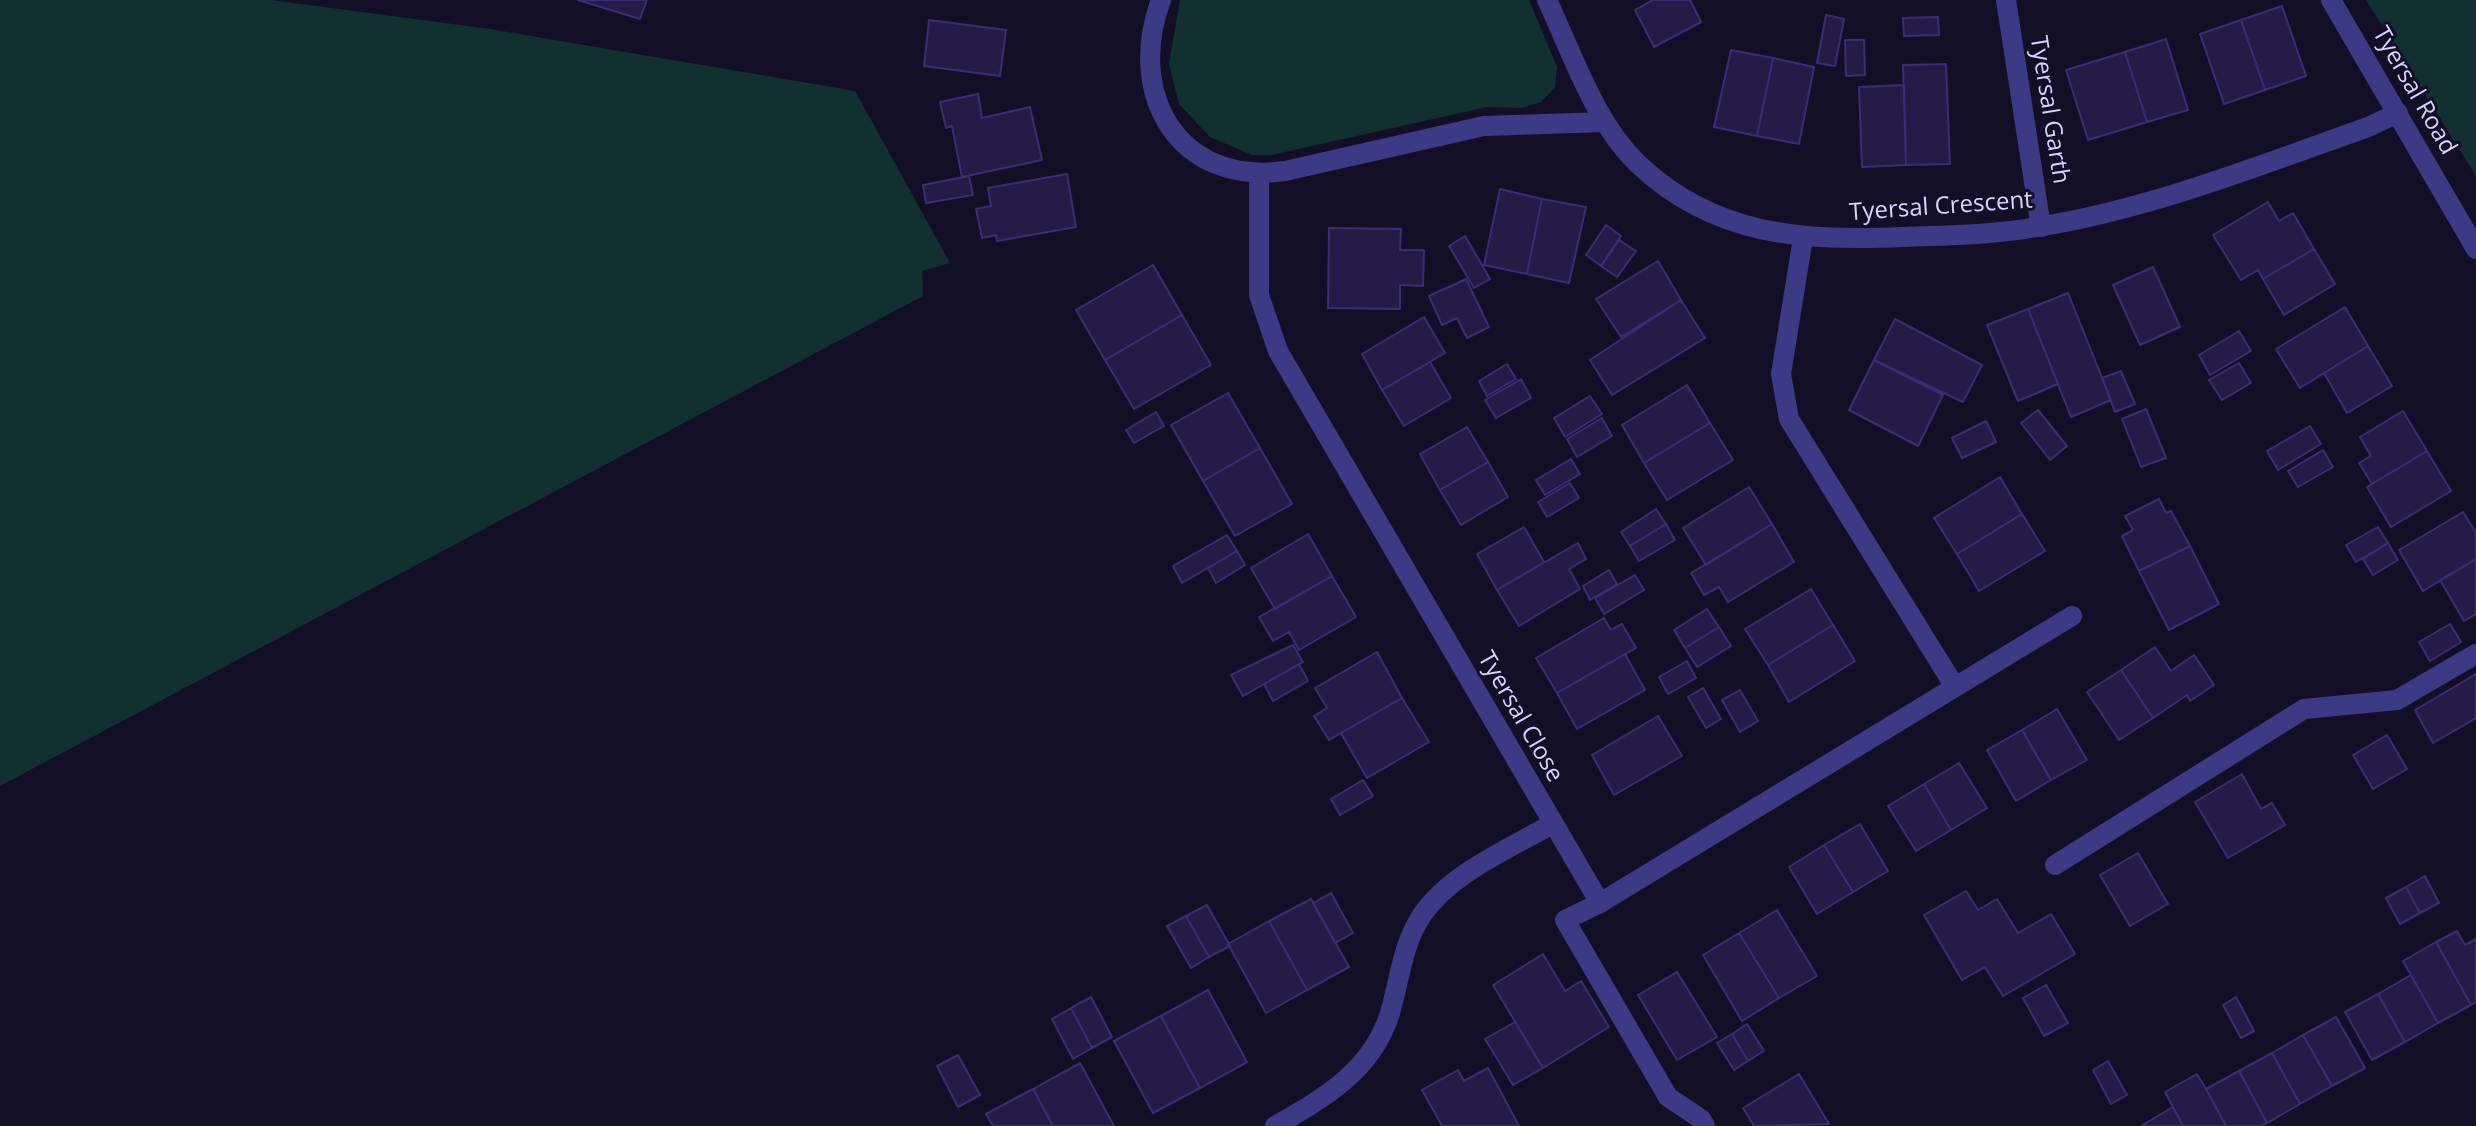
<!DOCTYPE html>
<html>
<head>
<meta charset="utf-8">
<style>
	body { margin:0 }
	canvas { display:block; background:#130f26 }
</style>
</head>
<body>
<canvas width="2476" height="1126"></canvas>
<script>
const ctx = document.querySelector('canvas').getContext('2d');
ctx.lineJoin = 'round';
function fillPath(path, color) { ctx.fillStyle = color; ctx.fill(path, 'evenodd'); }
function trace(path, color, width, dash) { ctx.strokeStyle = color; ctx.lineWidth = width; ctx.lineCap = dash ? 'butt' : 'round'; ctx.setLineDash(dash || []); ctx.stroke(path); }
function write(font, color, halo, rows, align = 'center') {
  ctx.font = font + ' "Open Sans",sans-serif'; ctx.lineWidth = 6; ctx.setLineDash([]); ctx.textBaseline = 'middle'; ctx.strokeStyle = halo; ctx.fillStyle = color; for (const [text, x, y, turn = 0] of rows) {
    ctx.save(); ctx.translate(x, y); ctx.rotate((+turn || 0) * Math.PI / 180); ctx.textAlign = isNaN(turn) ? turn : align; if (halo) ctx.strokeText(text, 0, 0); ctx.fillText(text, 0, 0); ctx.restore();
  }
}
const green = new Path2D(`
	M0 0H271L490 29 855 91 950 263 922 271 923 296 0 786Z
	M1180 0H1529L1557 67 1555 87 1541 102 1522 108 1487 107 1271 155H1252L1210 137 1179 104 1169 64Z
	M2366 0H2476V176Z`);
const building = new Path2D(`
	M578 0H647L640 19Z
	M1653 0H1690L1701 22 1654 47 1635 10Z
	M2282 6 2306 76 2265 90 2241 20Z
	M1826 15 1844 19 1835 66 1817 63Z
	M1938 17 1939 35 1904 36 1903 18Z
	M929 20 1006 30 1000 76 924 66Z
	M2241 20 2265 90 2224 104 2200 34Z
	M2166 39 2188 110 2147 122 2125 52Z
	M1845 40H1864L1865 75 1846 76Z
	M1731 50 1773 58 1757 136 1714 127Z
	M2125 52 2147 122 2088 140 2066 70Z
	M1773 58 1814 67 1799 144 1757 136Z
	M1946 64 1950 164 1906 165 1903 65Z
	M1904 85 1906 165 1862 167 1859 87Z
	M978 94 982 118 1030 107 1042 160 962 177 952 126 946 128 940 102Z
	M1067 174 1076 227 997 241 996 235 982 238 976 209 991 206 988 188Z
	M969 176 973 195 926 203 923 185Z
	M1500 189 1542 199 1527 274 1484 265Z
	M1542 199 1586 207 1569 283 1527 274Z
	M2268 202 2279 221 2293 213 2314 249 2263 279 2258 270 2241 280 2213 235Z
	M1606 225 1621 236 1601 266 1586 255Z
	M1329 228 1401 229 1400 250H1424L1423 286 1400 285V309L1328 308Z
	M1465 236 1490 279 1474 288 1449 246Z
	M1619 240 1636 251 1617 277 1601 266Z
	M2314 249 2335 284 2284 315 2263 279Z
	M1658 261 1681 300 1621 337 1596 299Z
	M1153 265 1182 315 1105 360 1076 310Z
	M2153 267 2180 327 2140 345 2113 285Z
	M1466 279 1489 327 1467 338 1457 318 1442 325 1429 296Z
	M2068 293 2111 400 2071 417 2028 309Z
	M1681 300 1705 338 1612 395 1590 360Z
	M2345 307 2368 346 2300 388 2276 349Z
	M2028 309 2058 384 2018 401 1987 325Z
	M1182 315 1211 365 1134 409 1105 360Z
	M1424 317 1445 353 1382 390 1362 354Z
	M1895 319 1982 365 1963 402 1874 360Z
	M2239 331 2251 351 2210 375 2199 355Z
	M2368 346 2392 386 2347 413 2324 373Z
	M1874 360 1943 395 1918 446 1849 410Z
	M1430 362 1451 398 1404 426 1382 390Z
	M2239 363 2251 383 2222 400 2209 380Z
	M1507 364 1516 379 1487 396 1479 381Z
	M2121 371 2135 404 2115 412 2102 378Z
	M1521 379 1531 398 1496 418 1485 400Z
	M1687 385 1710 423 1644 463 1622 425Z
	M1228 393 1260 448 1203 481 1171 425Z
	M1590 396 1602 414 1565 437 1554 418Z
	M2146 409 2166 458 2141 467 2122 419Z
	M2038 410 2067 446 2050 460 2021 423Z
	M2403 411 2427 451 2372 484 2359 463 2371 456 2360 437Z
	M1156 412 1164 426 1134 443 1126 430Z
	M1602 418 1612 436 1577 457 1567 439Z
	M1986 421 1996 442 1962 458 1952 438Z
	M1710 423 1733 460 1667 500 1644 463Z
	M2310 426 2321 444 2278 470 2267 451Z
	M1467 427 1488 462 1440 490 1420 454Z
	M1260 448 1292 504 1235 536 1203 481Z
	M2323 450 2333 467 2298 487 2288 471Z
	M2427 451 2451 491 2391 527 2367 487Z
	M1571 459 1580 474 1545 495 1536 480Z
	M1488 462 1508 497 1461 525 1440 490Z
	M2000 477 2022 514 1957 554 1934 518Z
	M1570 483 1579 498 1547 517 1538 502Z
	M1749 487 1772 524 1706 565 1683 528Z
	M2159 499 2166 513 2171 511 2190 546 2139 571 2122 536 2133 530 2125 516Z
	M1656 509 1666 524 1630 546 1621 532Z
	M2463 512 2476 533V559L2423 591 2399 550Z
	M2022 514 2045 551 1979 591 1957 554Z
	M1666 524 1675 540 1639 561 1630 546Z
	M1772 524 1794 562 1728 602 1719 587 1704 595 1691 573Z
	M1524 527 1544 562 1497 590 1477 554Z
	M2378 527 2388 543 2356 562 2346 545Z
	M1308 534 1332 576 1275 609 1251 568Z
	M1227 535 1237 551 1182 583 1173 566Z
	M1578 543 1586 559 1569 569 1580 589 1519 626 1497 590Z
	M2388 543 2398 560 2373 575 2363 559Z
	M2190 546 2219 604 2169 630 2139 571Z
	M1237 551 1245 565 1216 583 1208 568Z
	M2476 559V614L2464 621 2440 580Z
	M1609 570 1617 584 1590 600 1583 586Z
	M1635 575 1644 590 1604 614 1595 598Z
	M1332 576 1356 617 1299 650 1289 632 1273 641 1259 617Z
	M1811 589 1833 625 1768 665 1745 629Z
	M1707 609 1719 627 1685 648 1674 630Z
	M1604 618 1611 630 1622 624 1636 648 1557 693 1536 658Z
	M2450 624 2461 642 2430 661 2419 642Z
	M1833 625 1855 661 1789 702 1768 665Z
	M1719 627 1731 646 1697 667 1685 648Z
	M1293 645 1303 662 1243 696 1231 675Z
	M2155 647 2171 671 2194 655 2214 685 2190 701 2187 695 2153 718 2121 670Z
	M1377 652 1402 698 1329 740 1314 716 1327 708 1315 688Z
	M1625 654 1645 690 1577 729 1557 693Z
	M1687 661 1696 678 1668 694 1659 677Z
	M1299 664 1308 681 1273 701 1264 684Z
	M2121 670 2153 718 2119 740 2087 692Z
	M2476 674V718L2433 743 2415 710Z
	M1703 688 1721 719 1706 728 1688 697Z
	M1740 690 1758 721 1740 732 1722 700Z
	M1402 698 1429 742 1367 778 1341 733Z
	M2057 709 2087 760 2051 780 2022 730Z
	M1658 716 1682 756 1614 795 1592 755Z
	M2022 730 2051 780 2016 801 1987 750Z
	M2387 735 2407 769 2373 789 2353 755Z
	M1959 763 1987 808 1951 830 1924 784Z
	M2242 774 2261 809 2272 803 2285 825 2228 858 2195 802Z
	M1363 780 1373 796 1340 815 1331 799Z
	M1924 784 1951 830 1916 851 1888 806Z
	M1860 824 1888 871 1853 892 1824 845Z
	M1824 845 1853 892 1817 914 1789 867Z
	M2138 853 2168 904 2130 926 2100 875Z
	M2425 876 2439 903 2420 913 2406 887Z
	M2406 887 2420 913 2400 924 2386 898Z
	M1966 891 1978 910 1997 899 2018 933 2051 914 2075 954 2003 996 1985 967 1962 980 1924 915Z
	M1331 893 1353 933 1335 943 1313 903Z
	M1311 899 1349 967 1307 990 1269 921Z
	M1207 905 1230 946 1209 957 1186 916Z
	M1777 910 1817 976 1779 998 1739 933Z
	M1186 916 1209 957 1191 968 1167 926Z
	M1269 921 1307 990 1266 1013 1228 944Z
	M2457 931 2465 945 2476 939V1002L2471 1005 2436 942Z
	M1739 933 1779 998 1742 1021 1703 955Z
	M2436 942 2471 1005 2438 1023 2403 961Z
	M1543 954 1565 991 1581 981 1609 1027 1543 1068 1493 985Z
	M1677 972 1717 1037 1677 1060 1638 995Z
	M2411 975 2438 1023 2405 1042 2378 994Z
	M2046 985 2068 1023 2044 1036 2023 998Z
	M1208 990 1247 1062 1200 1088 1161 1016Z
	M2378 994 2405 1042 2372 1060 2345 1012Z
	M1091 997 1112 1037 1092 1048 1071 1008Z
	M2236 997 2254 1031 2241 1038 2223 1005Z
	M1071 1008 1092 1048 1073 1059 1052 1019Z
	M1161 1016 1200 1088 1153 1113 1114 1041Z
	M2336 1017 2365 1068 2332 1086 2303 1035Z
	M1515 1022 1543 1068 1513 1085 1485 1039Z
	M1747 1024 1764 1051 1748 1061 1732 1034Z
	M1732 1034 1748 1061 1734 1070 1717 1043Z
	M2303 1035 2332 1086 2300 1104 2272 1053Z
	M2272 1053 2300 1104 2267 1123 2239 1071Z
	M958 1055 980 1095 958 1107 937 1066Z
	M2108 1061 2127 1095 2111 1104 2093 1070Z
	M1080 1063 1114 1126H1053L1033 1089Z
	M1488 1068 1519 1126H1442L1422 1090 1458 1070 1464 1081Z
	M2239 1071 2267 1123 2261 1126H2226L2206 1089Z
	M1799 1074 1829 1124 1754 1126 1743 1108Z
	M2197 1074 2206 1089 2226 1126H2183L2165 1092Z
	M1033 1089 1053 1126H993L986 1114Z
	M2173 1107 2183 1126H2141Z`);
const service = new Path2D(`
	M2055 865 2304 709 2397 700 2476 654
	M1600 903 1565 920 1668 1097 1701 1119 1705 1126`);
const minor = new Path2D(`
	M1161 0C1126 94 1178 186 1285 171L1484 126 1605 122
	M1547 0C1573 55 1594 121 1638 164 1715 237 1804 241 1904 237 1949 235 1993 235 2037 227 2150 209 2261 165 2368 127L2398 113
	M2006 0 2041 227
	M2331 0 2476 249
	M1259 175V295L1278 351 1600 903 2072 616
	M1803 238 1781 374 1789 419 1955 687
	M1275 1126C1324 1098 1372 1071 1390 1013 1400 979 1402 945 1422 915 1451 873 1509 849 1552 824`);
const streetNames = [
	["Tyersal Road",2414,91,60],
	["Tyersal Garth",2049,110,81],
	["Tyersal Crescent",1941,207,-4],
	["Tyersal Close",1520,717,60]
];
fillPath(green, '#12302f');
fillPath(building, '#241b47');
trace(building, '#3b2d73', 2);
trace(service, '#3d3a85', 20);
trace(minor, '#3d3a85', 20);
write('24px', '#d9d4ff', '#130f26', streetNames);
</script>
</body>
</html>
